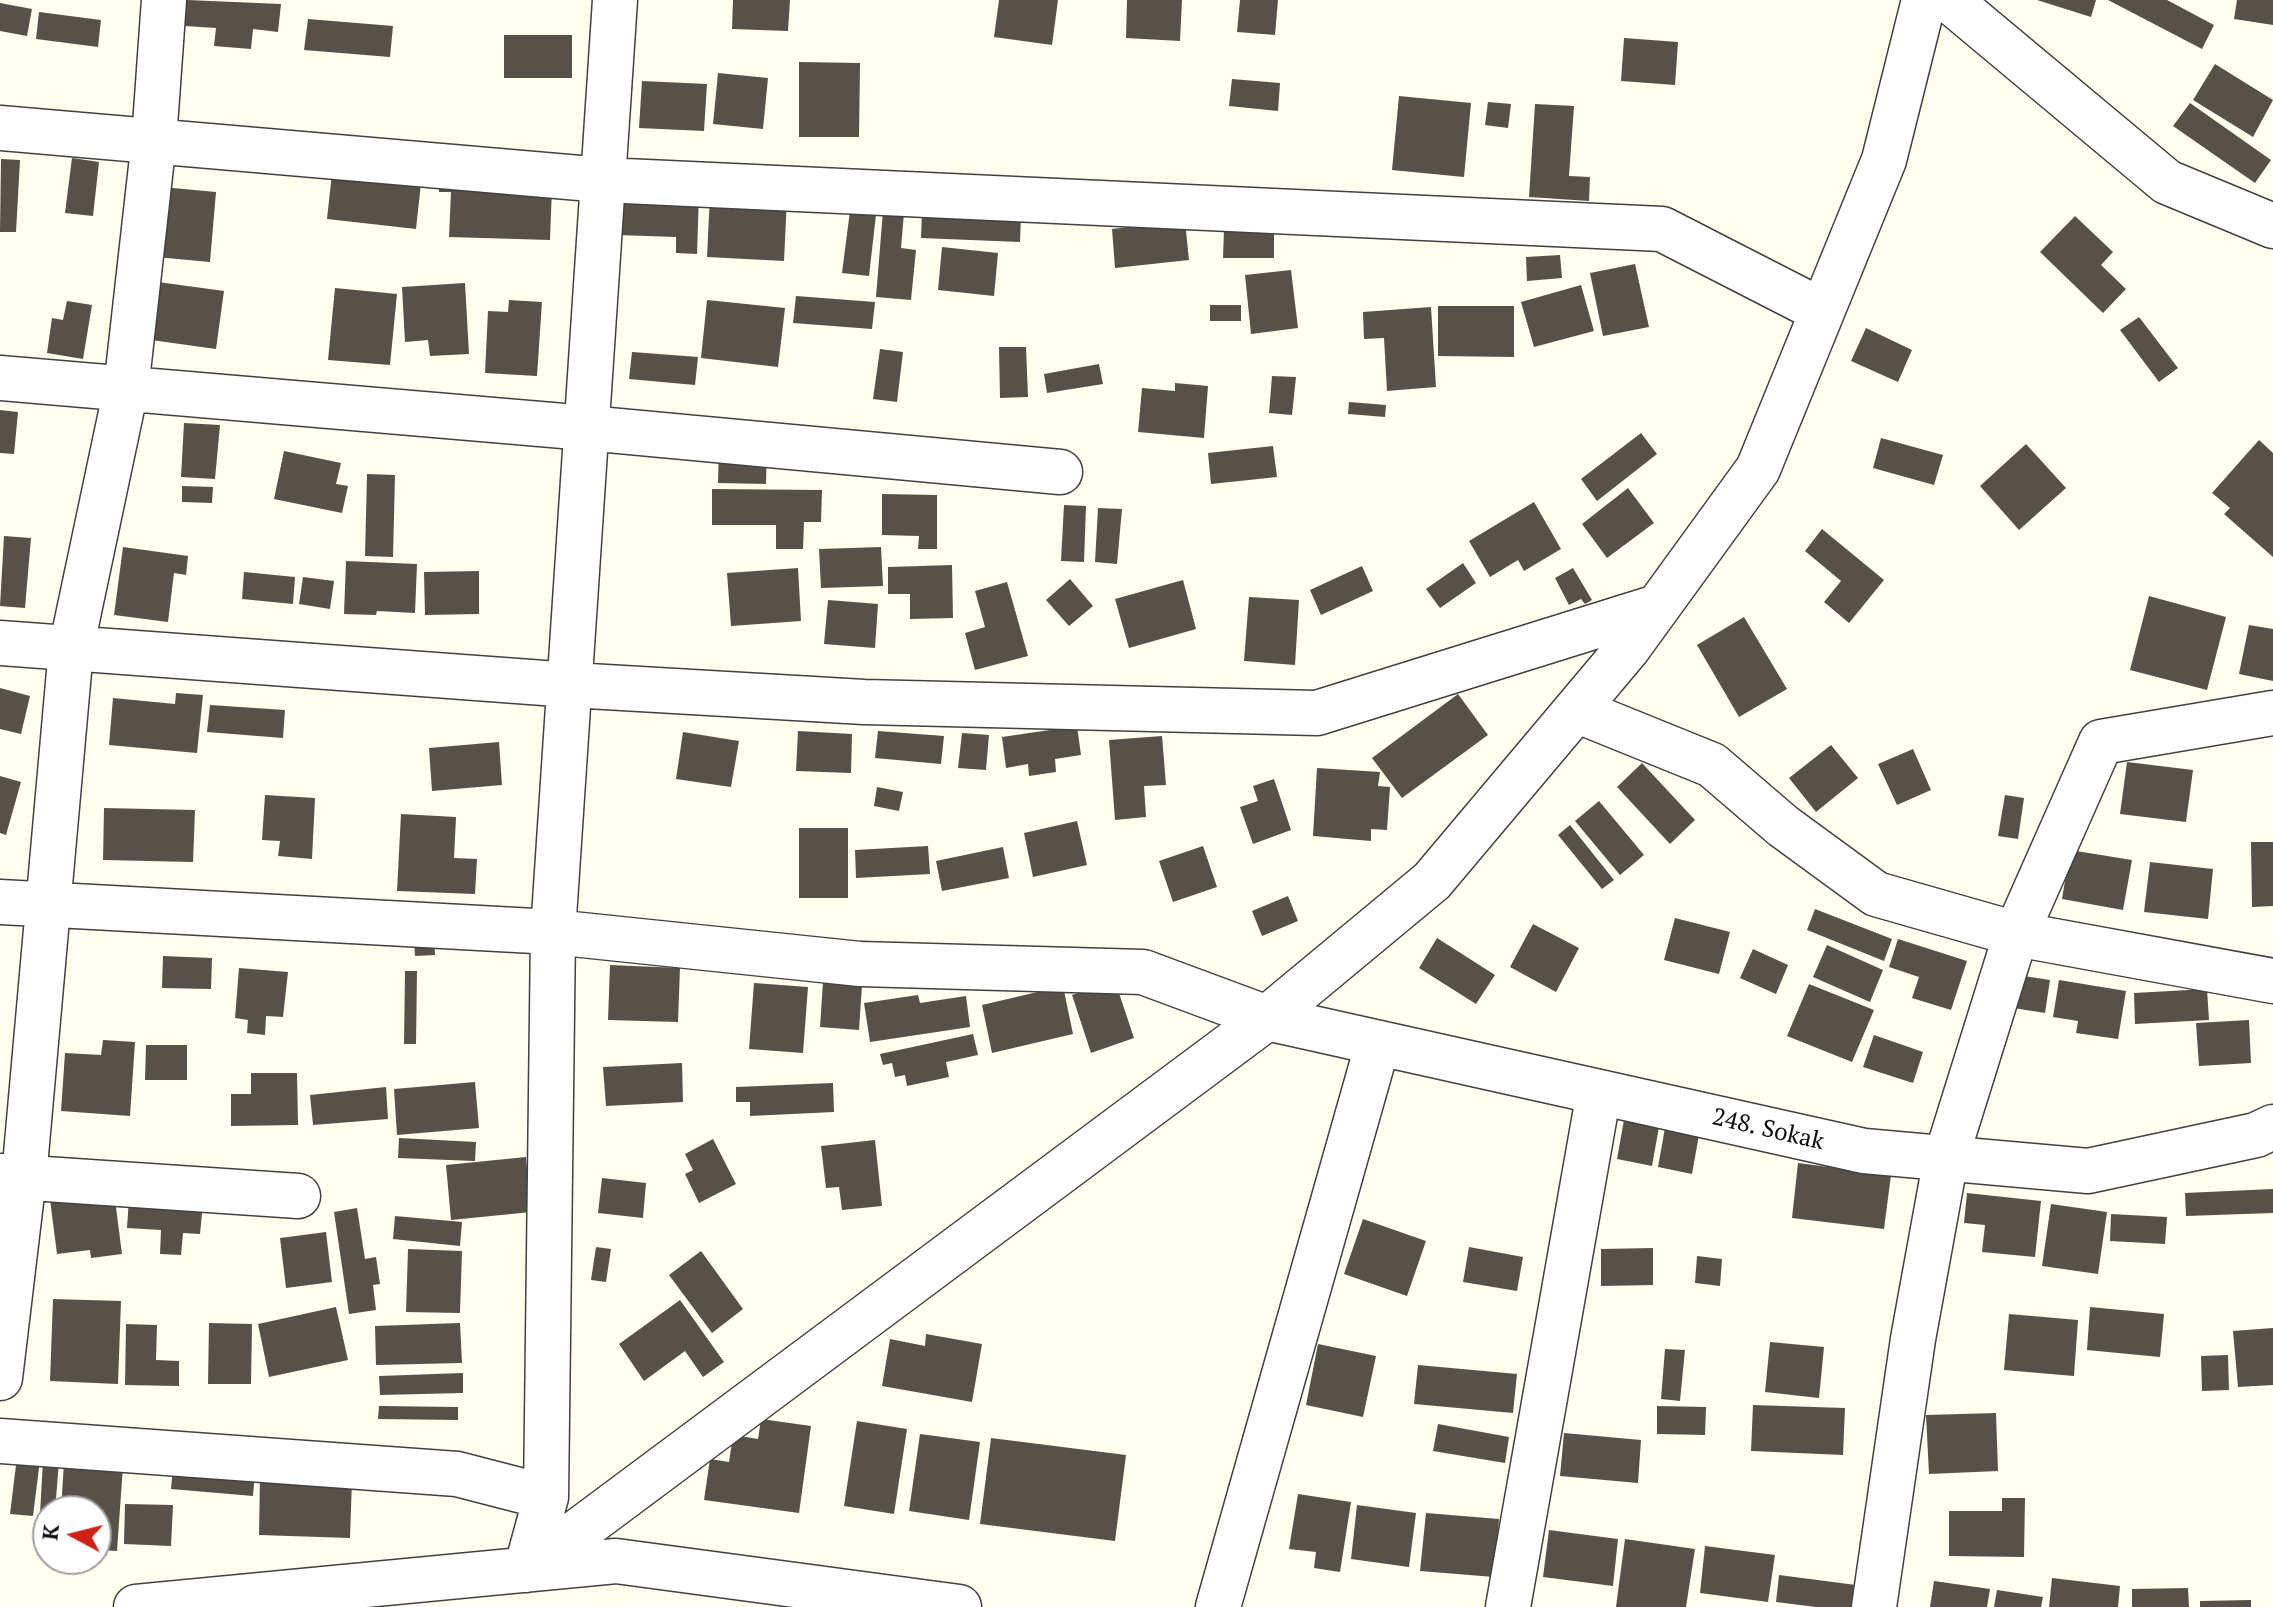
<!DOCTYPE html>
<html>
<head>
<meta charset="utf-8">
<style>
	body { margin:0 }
	#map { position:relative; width:2273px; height:1607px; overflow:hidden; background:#fffeef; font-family:"PT Serif",serif }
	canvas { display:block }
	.north { position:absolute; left:32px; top:1495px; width:80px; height:80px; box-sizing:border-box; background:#fff; border:2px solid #9f9f9f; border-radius:50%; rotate:277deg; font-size:22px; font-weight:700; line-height:32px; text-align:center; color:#0e0e0e }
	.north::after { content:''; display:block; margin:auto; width:28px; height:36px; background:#ce2216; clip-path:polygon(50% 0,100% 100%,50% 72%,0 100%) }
</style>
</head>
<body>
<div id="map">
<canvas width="2273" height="1607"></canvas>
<div class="north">K</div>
</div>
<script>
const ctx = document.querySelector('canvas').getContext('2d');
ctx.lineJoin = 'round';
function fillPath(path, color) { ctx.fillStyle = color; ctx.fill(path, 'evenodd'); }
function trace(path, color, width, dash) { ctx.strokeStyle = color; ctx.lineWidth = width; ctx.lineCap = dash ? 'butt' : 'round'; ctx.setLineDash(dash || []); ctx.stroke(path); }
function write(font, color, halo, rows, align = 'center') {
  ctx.font = font + ' "PT Serif",serif'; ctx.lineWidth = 8; ctx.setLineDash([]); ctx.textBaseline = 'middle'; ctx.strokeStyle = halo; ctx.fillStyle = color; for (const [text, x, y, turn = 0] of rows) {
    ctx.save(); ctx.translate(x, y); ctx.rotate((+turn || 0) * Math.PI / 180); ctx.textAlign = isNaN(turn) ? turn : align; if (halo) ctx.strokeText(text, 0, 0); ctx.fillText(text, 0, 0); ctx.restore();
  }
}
const building = new Path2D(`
	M187 0 281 4 278 32 253 29 251 49 214 46 216 28 185 26Z
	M733 0H790L788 31 732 29Z
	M999 0H1058L1052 45 994 37Z
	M1127 0H1182L1180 41 1126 38Z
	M1240 0H1278L1275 35 1237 32Z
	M2037 0H2096L2091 17Z
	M2108 0H2167L2214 25 2202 49Z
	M2237 0H2273V25L2234 19Z
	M0 3 32 9 27 36 0 31Z
	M39 12 101 20 98 47 36 39Z
	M308 19 393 26 390 57 304 50Z
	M504 35H572V78H504Z
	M1624 38 1678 42 1675 85 1621 81Z
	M799 62 860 63 859 137H799Z
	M2215 64 2273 100 2253 137 2193 100Z
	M718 73 768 78 763 129 713 124Z
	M1232 79 1280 83 1278 111 1229 106Z
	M642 81 707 84 704 131 639 128Z
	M1399 96 1471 103 1464 177 1392 170Z
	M1488 102 1511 104 1508 128 1485 125Z
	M2190 103 2271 160 2255 183 2173 126Z
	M1535 104 1574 106 1569 176 1590 177 1589 201 1529 197Z
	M72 158 99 162 93 216 65 213Z
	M1 159 20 160 16 232H0Z
	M332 173 421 183 416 229 327 219Z
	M439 184 552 187 550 240 449 237 451 192H439Z
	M162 187 216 192 210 262 156 257Z
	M619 191 699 193 697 254 676 253V237L617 235Z
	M710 195 787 198 784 261 707 257Z
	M851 203 877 206 869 276 842 273Z
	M883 211 904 213 901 248 916 250 911 300 876 297Z
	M922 211 1021 215 1020 242 921 238Z
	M2075 216 2113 252 2101 265 2126 289 2103 313 2040 252Z
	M1185 221 1189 260 1115 268 1112 229Z
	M1224 230 1274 231V258H1223Z
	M942 247 998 253 994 296 938 290Z
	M1560 255 1562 278 1527 281 1526 257Z
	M1635 264 1649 327 1603 336 1590 273Z
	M1291 270 1298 328 1251 334 1245 275Z
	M158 282 224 291 216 349 151 340Z
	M465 283 469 354 430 356 428 340 405 342 402 287Z
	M1581 285 1594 331 1534 347 1521 302Z
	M335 288 397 294 390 365 328 360Z
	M796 296 875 302 872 329 793 323Z
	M509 300 542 302 537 376 485 373 488 311 508 312Z
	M707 300 785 308 778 367 701 358Z
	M67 301 92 305 83 359 47 353 52 318 63 320Z
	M1210 305H1241V321H1210Z
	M1438 306H1514V357L1438 356Z
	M1431 307 1436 387 1387 391 1384 338 1364 339 1363 312Z
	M2139 317 2178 368 2159 382 2120 330Z
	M1866 328 1912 350 1898 382 1851 361Z
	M999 347H1026L1028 397 1000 398Z
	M880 349 903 352 897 402 873 399Z
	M632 352 698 357 695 385 629 379Z
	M1099 364 1103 384 1047 393 1044 374Z
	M1272 376 1296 377 1292 415 1269 413Z
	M1175 383 1208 386 1204 438 1138 432 1142 388 1175 391Z
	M1349 402 1386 405 1385 417 1348 414Z
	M0 410 18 412 14 454 0 453Z
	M184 423 220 425 215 479 181 477Z
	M1641 433 1657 454 1597 501 1581 479Z
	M1881 438 1943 455 1934 485 1873 468Z
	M2259 440 2273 453V557L2224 514 2230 508 2212 493Z
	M719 444 767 445 766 484 718 483Z
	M2026 444 2066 488 2019 530 1980 486Z
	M1273 446 1277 477 1211 484 1208 453Z
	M284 451 341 463 336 484 348 486 342 513 274 499Z
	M367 474 395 475 393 557 365 556Z
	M182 486 213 487 212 503 182 502Z
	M1628 488 1654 523 1607 558 1582 524Z
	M712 489 822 490 821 522H804L803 549H776V525H712Z
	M882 494 937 495V549H918L919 536 882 535Z
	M1534 502 1561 549 1524 571 1518 560 1490 577 1469 541Z
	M1064 505 1086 506 1084 562 1061 561Z
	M1098 508 1122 509 1117 564 1095 562Z
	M1822 529 1884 580 1849 623 1824 602 1841 581 1805 551Z
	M4 536 31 538 25 608 0 606Z
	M123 547 188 556 186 575 174 573 168 622 114 615Z
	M881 547 883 586 821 588 819 549Z
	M346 561 417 564 415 613 377 611 376 615 344 614Z
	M1463 563 1476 583 1440 608 1426 589Z
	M952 565 953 618 910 619V594H888V567Z
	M1362 566 1373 591 1321 615 1310 590Z
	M798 568 801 621 731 626 727 573Z
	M1573 568 1592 600 1585 604 1581 599 1569 605 1555 578Z
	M479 571V614L425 615 424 572Z
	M244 572 295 577 293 604 242 599Z
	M303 577 334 581 330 609 299 604Z
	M1070 579 1093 606 1069 626 1046 600Z
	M1183 580 1196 629 1129 648 1115 599Z
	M1007 582 1028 656 975 670 965 633 985 627 975 591Z
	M2149 596 2226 617 2207 690 2130 670Z
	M1249 597 1299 600 1295 665 1244 661Z
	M828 600 878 604 875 648 824 644Z
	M1744 617 1787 689 1739 717 1697 645Z
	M2249 625 2273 629V681L2239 674Z
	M0 688 30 696 21 734 0 729Z
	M176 693 203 695 197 753 109 745 113 698 175 704Z
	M1458 694 1488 735 1402 798 1372 758Z
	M210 705 285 710 283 738 207 732Z
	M1077 726 1081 755 1055 759 1056 772 1029 776 1028 764 1006 768 1002 737Z
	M798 731 852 734 851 773 796 771Z
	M878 731 944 736 941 764 875 758Z
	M683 732 739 741 731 787 676 779Z
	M962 733 989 735 986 770 958 768Z
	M1162 736 1166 785 1144 786 1146 817 1115 820 1109 740Z
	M499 742 502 785 432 791 429 748Z
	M1831 745 1858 778 1816 812 1789 778Z
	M1913 749 1931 790 1897 805 1878 764Z
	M2127 762 2193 770 2186 822 2120 814Z
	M1642 763 1695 820 1670 844 1617 787Z
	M1317 768 1380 772 1378 786 1390 787 1387 830 1371 829V841L1313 836Z
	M0 776 21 782 6 835 0 833Z
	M1274 779 1291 830 1253 844 1240 807 1258 801 1253 786Z
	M877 787 903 792 899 811 874 806Z
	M265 795 315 798 312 859 278 856 280 841 262 840Z
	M2005 795 2024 798 2018 839 1998 836Z
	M1599 801 1644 855 1620 875 1575 821Z
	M104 808 195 810 193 862 103 860Z
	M401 814 456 817 454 858 477 859 475 894 397 891Z
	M1077 821 1087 865 1033 877 1024 833Z
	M1570 825 1614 880 1602 889 1558 835Z
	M799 828H848V898H799Z
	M2251 842H2273V906L2252 907Z
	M928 846 930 874 856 878 855 850Z
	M1203 846 1217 887 1173 902 1159 861Z
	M1003 847 1009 878 942 891 936 861Z
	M2070 850 2132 860 2123 910 2062 899Z
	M2150 862 2213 869 2208 919 2144 912Z
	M1288 896 1298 921 1262 936 1252 911Z
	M1815 909 1892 939 1884 961 1807 930Z
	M1675 918 1730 932 1719 974 1664 960Z
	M1533 924 1579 948 1556 992 1510 967Z
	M1437 938 1495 975 1476 1004 1419 968Z
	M434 939 435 955 415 956 414 941Z
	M1898 939 1967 961 1951 1010 1912 998 1919 977 1889 967Z
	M1827 945 1883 970 1870 1002 1813 977Z
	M1753 949 1788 965 1776 994 1740 978Z
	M163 956 212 958 211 989 162 988Z
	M610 965 680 968 678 1022 608 1020Z
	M239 968 288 972 283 1017 266 1016 265 1035 247 1033 248 1020 235 1018Z
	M405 971H417L416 1044H404Z
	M2011 974 2050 980 2045 1013 2007 1007Z
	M2059 980 2126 991 2118 1039 2076 1033 2078 1021 2053 1017Z
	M1115 981 1134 1038 1091 1053 1072 995Z
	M823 982 862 985 859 1030 820 1027Z
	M754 983 808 987 803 1053 749 1049Z
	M1809 984 1874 1010 1852 1062 1787 1036Z
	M1063 986 1073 1034 992 1053 982 1005Z
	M2207 989 2209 1020 2135 1024 2134 993Z
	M918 995 920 1003 966 996 970 1027 870 1042 864 1003Z
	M2249 1020 2251 1063 2199 1066 2196 1023Z
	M973 1034 978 1055 946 1062 949 1077 907 1086 905 1075 895 1077 892 1063 883 1065 880 1054Z
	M1874 1035 1923 1052 1913 1083 1863 1067Z
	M103 1040 135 1042 130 1116 61 1111 65 1053 101 1055Z
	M146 1045H187V1080H145Z
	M682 1063 683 1102 606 1106 603 1067Z
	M251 1073H297L298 1125 231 1126V1094H251Z
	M475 1082 479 1128 397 1135 394 1089Z
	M833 1083 834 1112 750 1116V1102H736V1087Z
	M386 1087 388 1119 313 1125 310 1095Z
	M1627 1103 1662 1110 1652 1166 1617 1159Z
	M1668 1111 1702 1118 1692 1174 1658 1167Z
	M399 1138 476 1142 475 1161 398 1158Z
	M713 1139 736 1184 699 1203 685 1174 693 1170 685 1154Z
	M875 1140 882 1206 842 1210 839 1187 826 1188 821 1146Z
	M526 1157 531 1212 451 1220 446 1165Z
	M1798 1163 1891 1175 1884 1229 1792 1218Z
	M602 1178 646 1183 643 1218 598 1213Z
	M113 1184 122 1254 91 1258 90 1250 57 1254 49 1192Z
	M2273 1189V1213L2186 1216 2185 1193Z
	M1967 1193 2041 1201 2035 1257 1982 1252 1985 1225 1964 1223Z
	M129 1198 203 1203 200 1234 183 1233 181 1255 160 1254 161 1230 127 1228Z
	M2051 1204 2107 1212 2098 1274 2042 1266Z
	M357 1208 365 1259 376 1257 380 1284 373 1285 376 1310 349 1314 334 1212Z
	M2111 1214 2167 1217 2165 1244 2110 1241Z
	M395 1216 462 1222 460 1246 393 1239Z
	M1363 1219 1426 1241 1407 1296 1344 1274Z
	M326 1232 332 1282 286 1288 280 1238Z
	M596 1247 611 1249 606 1282 591 1280Z
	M1469 1247 1523 1257 1517 1291 1463 1282Z
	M1653 1248V1285L1601 1286V1249Z
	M408 1249 462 1251 460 1313 406 1312Z
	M701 1251 743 1309 712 1333 669 1275Z
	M1697 1256 1722 1259 1720 1286 1695 1283Z
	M53 1299 121 1301 118 1384 50 1381Z
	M680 1300 724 1362 703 1377 685 1351 644 1381 619 1344Z
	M336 1307 348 1360 269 1377 258 1324Z
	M2090 1307 2164 1314 2160 1357 2087 1350Z
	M2009 1314 2078 1320 2074 1376 2004 1370Z
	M209 1323 252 1324 251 1384H208Z
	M460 1323 462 1363 376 1365 375 1326Z
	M126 1324 157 1325 156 1360 179 1361V1386L125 1385Z
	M2273 1328V1385L2238 1387 2233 1331Z
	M926 1334 982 1344 972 1402 882 1386 890 1339 925 1346Z
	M1770 1342 1824 1347 1819 1398 1765 1392Z
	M1318 1344 1376 1356 1363 1417 1306 1405Z
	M1665 1349 1685 1350 1680 1401 1661 1399Z
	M2228 1355 2229 1390 2202 1391 2201 1356Z
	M1418 1365 1517 1374 1513 1413 1414 1404Z
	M463 1373V1393L380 1395 379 1376Z
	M1753 1405 1845 1408 1843 1455 1751 1451Z
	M379 1406 458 1407V1420L378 1419Z
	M1657 1406 1706 1407 1705 1435 1657 1434Z
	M1996 1413 1998 1471 1929 1474 1926 1415Z
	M761 1419 811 1426 799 1513 704 1500 710 1459 729 1462 733 1435 758 1439Z
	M857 1421 907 1429 894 1514 844 1506Z
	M1438 1424 1509 1437 1505 1463 1433 1451Z
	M1564 1433 1641 1440 1638 1483 1560 1476Z
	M920 1434 980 1442 969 1520 909 1511Z
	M991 1438 1126 1455 1115 1541 980 1524Z
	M17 1457 40 1460 33 1516 10 1514Z
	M43 1460 59 1461 55 1511H48V1515L40 1514Z
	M64 1462 123 1466 117 1551 96 1550V1511H61Z
	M173 1466 255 1472 253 1496 171 1489Z
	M260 1477 352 1480 350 1538 259 1535Z
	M1298 1494 1351 1502 1340 1572 1314 1568 1316 1552 1289 1549Z
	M2002 1498H2025L2024 1557 1949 1556V1511H2002Z
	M125 1504 173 1505 171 1546 124 1544Z
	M1357 1505 1416 1513 1409 1567 1351 1559Z
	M1426 1513 1499 1519 1494 1577 1420 1571Z
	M1549 1530 1618 1539 1613 1586 1543 1577Z
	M1625 1539 1695 1549 1686 1607H1616Z
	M1705 1546 1775 1555 1768 1602 1700 1593Z
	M1779 1575 1856 1585 1854 1607H1816L1776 1602Z
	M2052 1578 2120 1586 2118 1607H2049Z
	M1934 1581 1990 1589 1987 1607H1930Z
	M2188 1588 2189 1607H2132V1589Z
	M1997 1590 2043 1597 2041 1607H1994Z
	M2251 1600V1607H2200V1601Z`);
const minor = new Path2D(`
	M1949 0 2167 182 2273 226
	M0 128 603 180 1662 229 1822 311
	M0 378 587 428 1060 472
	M0 643 571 685 864 702 1317 713 1657 607
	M1576 710 1712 765 1783 826 1876 894 2016 934 2273 981
	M0 902 553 932 860 964 1143 972 1267 1018 1864 1151 2088 1171 2256 1135 2273 1127
	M0 1176 298 1196
	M0 1378 24 1177 71 649 126 389 154 140 164 0
	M0 1441 457 1474 546 1497
	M526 1570 1267 1018 1432 881 1628 648 1758 469 1884 160 1924 0
	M526 1570 546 1497 553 932 615 0
	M136 1607 616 1561 959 1607
	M1218 1607 1378 1043
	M1508 1607 1599 1092
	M1874 1607 1913 1339 1946 1158 2016 934 2101 742 2273 713`);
const streetNames = [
	["248. Sokak",1768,1130,13]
];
fillPath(building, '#585149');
trace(minor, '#414141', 47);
trace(minor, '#fff', 44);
write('24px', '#0e0e0e', '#fff', streetNames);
</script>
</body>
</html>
